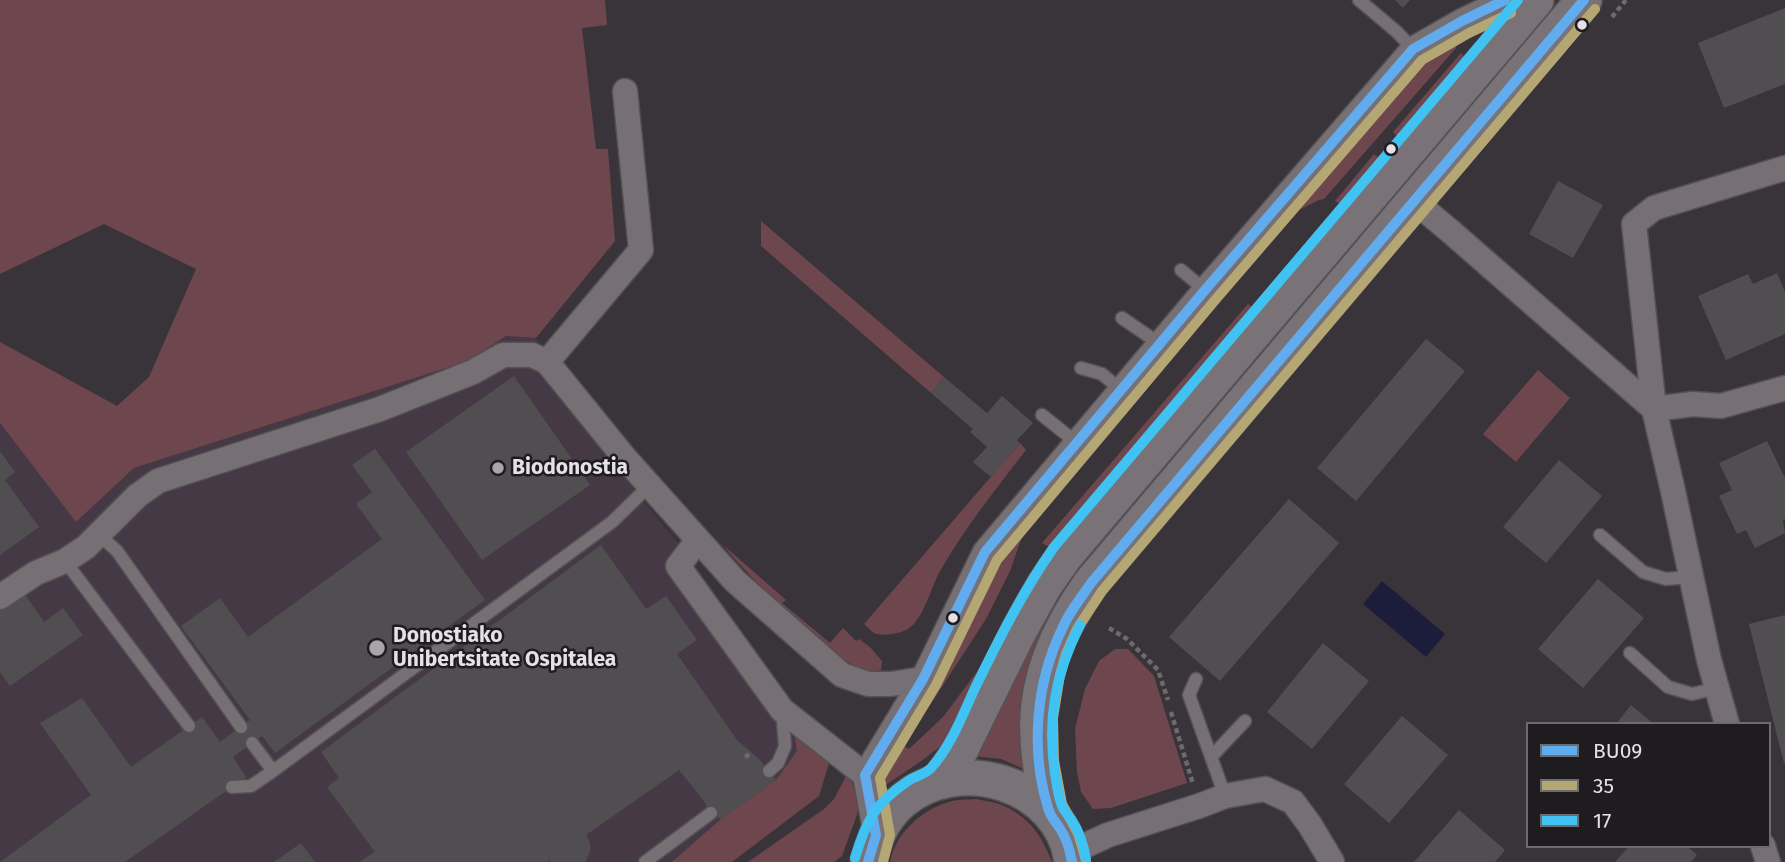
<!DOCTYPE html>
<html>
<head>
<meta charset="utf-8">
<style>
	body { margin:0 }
	#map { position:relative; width:1785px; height:862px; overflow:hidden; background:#393439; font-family:"Fira Sans",sans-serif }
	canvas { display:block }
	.legend { position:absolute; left:1526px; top:722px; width:245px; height:126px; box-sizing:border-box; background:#1f1c1f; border:2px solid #6e6b6f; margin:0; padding:9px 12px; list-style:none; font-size:21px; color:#e5e1e6 }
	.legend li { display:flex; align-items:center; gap:14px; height:35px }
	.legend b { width:35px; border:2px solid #6e6b6f }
</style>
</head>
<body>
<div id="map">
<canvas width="1785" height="862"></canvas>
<ul class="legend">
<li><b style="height:9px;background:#60acee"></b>BU09</li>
<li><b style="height:9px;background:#b4a773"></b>35</li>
<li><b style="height:9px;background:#40c2f3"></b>17</li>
</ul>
</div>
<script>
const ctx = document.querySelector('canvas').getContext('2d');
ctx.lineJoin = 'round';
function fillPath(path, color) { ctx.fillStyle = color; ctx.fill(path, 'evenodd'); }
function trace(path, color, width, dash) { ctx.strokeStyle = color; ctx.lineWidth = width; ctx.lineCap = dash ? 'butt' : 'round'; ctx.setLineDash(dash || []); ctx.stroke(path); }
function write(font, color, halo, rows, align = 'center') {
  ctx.font = font + ' "Fira Sans",sans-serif'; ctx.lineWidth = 5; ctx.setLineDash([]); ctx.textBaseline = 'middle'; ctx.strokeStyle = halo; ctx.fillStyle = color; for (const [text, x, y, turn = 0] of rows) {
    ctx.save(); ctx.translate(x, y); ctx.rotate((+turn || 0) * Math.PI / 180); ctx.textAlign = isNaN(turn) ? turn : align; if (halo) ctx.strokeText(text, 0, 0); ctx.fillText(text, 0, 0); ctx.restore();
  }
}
const built = new Path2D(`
	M506 336 536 338 564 395 602 449 679 545 792 701 833 737 821 792 724 862H0V423L76 522 134 468 468 361Z`);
const green = new Path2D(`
	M0 0H605L607 25 582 28 596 149H608L615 241 536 338 506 336 468 361 134 468 76 522 0 423V342L117 406 149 377 196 269 104 224 0 274Z
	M1459 38 1456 48 1324 199 1319 200 1299 210 1113 423 1053 498 1025 528 1010 571 986 619 923 716 908 715 935 682 957 646 969 619 1003 557 1022 529 1408 72 1437 50Z
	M1461 53 1466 59 1400 139 1393 132Z
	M1374 154 1381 160 1343 205 1335 201Z
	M761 221 944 377 931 393 761 246Z
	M1248 304 1254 309 1051 548 1042 543Z
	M1538 370 1570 398 1516 462 1483 434Z
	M1020 443 1026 450C995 490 964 529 939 573 931 588 923 620 908 629 901 633 885 636 877 634 872 633 868 627 864 624Z
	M722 544 786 600 782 603 830 643 843 628 856 641 859 639 870 647 882 661 881 670C875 671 870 672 865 671 848 665 834 650 821 639 785 609 751 580 722 544Z
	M1052 603 1057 607 1026 770 1001 759 973 756Z
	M1115 649H1128L1154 676 1187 783 1111 808 1093 809 1081 792 1077 772 1075 729 1085 689 1099 661Z
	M991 653 957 724 942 745 924 759 880 789 876 787 879 768 893 740 909 749 943 717Z
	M794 731 831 757 819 796 732 862H672L721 819 776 780 797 751Z
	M847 774 853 785 859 805 857 815 842 856 834 862H748L824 809 834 799Z
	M976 799C985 801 996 802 1004 806 1030 818 1042 836 1052 862H890C895 834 922 809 949 802 957 799 967 800 976 799Z`);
const water = new Path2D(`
	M1382 581 1445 634 1426 657 1363 604Z`);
const building = new Path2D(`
	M1395 0H1410L1403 8Z
	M1785 8V84L1724 108 1698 43Z
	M1558 181 1603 205 1573 258 1529 234Z
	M1777 273 1785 292V334L1726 360 1698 296 1748 274 1753 284Z
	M1426 339 1465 371 1356 501 1317 468Z
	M514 376 590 485 482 560 406 452Z
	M944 377 987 413 1002 396 1033 423 1017 440 1020 443 991 477 973 462 987 447 970 432 973 429 931 393Z
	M1767 441 1785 478V519L1783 520 1785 533 1755 548 1746 530 1737 534 1719 496 1732 490 1719 463Z
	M375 449 485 600 275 753 262 736 233 757 246 777 125 862H0L91 795 40 723 82 698 131 767 202 717 220 742 250 720 181 626 220 598 248 637 382 539 356 504 372 492 352 465Z
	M0 451 15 472 5 480 39 527 0 555Z
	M1559 460 1602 496 1546 563 1503 527Z
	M1289 499 1339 543 1220 681 1169 637Z
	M601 545 646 609 666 596 697 640 677 654 737 740 759 759 776 780 721 819 711 813 701 797 679 770 586 835 590 843V852L585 862H551L549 860 547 862H359L375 852 327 787 339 778 321 752Z
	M1598 579 1644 618 1583 688 1538 649Z
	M24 593 44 622 63 608 83 635 10 686 0 672V610Z
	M1785 615V763H1784L1749 624Z
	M1323 643 1369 681 1312 749 1267 712Z
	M1631 705 1654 724H1616Z
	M1402 716 1448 755 1389 823 1344 784Z
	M1459 810 1505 850 1495 862H1414Z
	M301 843 315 862H274Z
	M1629 846H1687L1697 855 1691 862H1615Z`);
const path = new Path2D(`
	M1612 17 1626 0
	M1109 628 1127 639 1158 670 1168 700
	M1171 712 1193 784
	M745 757 752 753`);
const lane = new Path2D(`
	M1359 0 1397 32 1413 49
	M1181 270 1205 290
	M1122 318 1160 344
	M1081 368 1102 374 1121 390
	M1042 415 1077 443
	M99 535 117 551 241 727
	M1600 535 1643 572 1666 579 1691 577
	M65 561 189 726
	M1630 653 1668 687 1692 694 1717 688
	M1196 679 1189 695 1225 796
	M252 743 273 771
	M1211 757 1245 721
	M769 771 778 763 785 746 782 711
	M232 787 251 786 273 771 612 522 649 486
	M645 862 711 813`);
const street = new Path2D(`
	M1414 201 1450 231 1654 409 1693 404 1721 406 1785 388
	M547 362 641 250 625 91
	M698 540 678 566 782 710 865 775
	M0 597 36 573 65 561 86 547 137 496 158 481 380 409 473 372 503 355H532L547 362 624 457 735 581 842 675 868 684H891L923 679
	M1727 724 1709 660 1673 491 1654 409 1634 224 1654 208 1785 168
	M876 835 865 775 923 679 985 552 1205 290 1413 49 1462 21 1505 0
	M1763 846 1768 862
	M1071 852 1108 835 1199 806 1225 796 1265 789 1293 802 1310 825 1332 862`);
const secondary = new Path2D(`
	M939 781 960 751 1018 633 1044 586 1065 556 1536 0
	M1049 812C1044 787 1039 763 1038 737 1034 680 1059 628 1091 583L1584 0
	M868 862C875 838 881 820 901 802 958 752 1062 783 1072 862`);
const bus1 = new Path2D(`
	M868 862 876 835 865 775 923 679 985 552 1205 290 1413 49 1462 21 1505 0
	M1072 862C1070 850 1066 837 1059 827 1055 821 1050 816 1048 808 1030 750 1036 683 1062 629 1069 612 1081 598 1091 583L1584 0`);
const bus2 = new Path2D(`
	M1086 860 1078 833 1062 804 1054 761 1053 718 1060 675 1066 654 1077 629 1102 591 1595 9
	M883 862 890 835 880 778 936 685 997 560 1216 299 1422 60 1469 33 1511 13`);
const bus3 = new Path2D(`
	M1080 625C1055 674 1047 720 1055 774 1057 784 1058 796 1062 806 1064 811 1068 815 1071 819 1079 831 1084 846 1086 860
	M855 858C866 821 875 803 908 781 915 776 926 774 931 768 951 746 963 714 975 688 999 639 1023 591 1054 547L1518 0`);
const markers = [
	[1582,25,6,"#e5e1e6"],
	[1391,149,6,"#e5e1e6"],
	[498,468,7,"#a9a4a9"],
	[953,618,6,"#e5e1e6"],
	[377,648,9,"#a9a4a9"]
];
const poiNames = [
	["Biodonostia",512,468],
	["Donostiako",393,636],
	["Unibertsitate Ospitalea",393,660]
];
fillPath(built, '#443944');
fillPath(green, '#6d474d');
fillPath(water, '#1c1d3b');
fillPath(building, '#514e52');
trace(lane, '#545154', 15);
trace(street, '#545154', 27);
trace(secondary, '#545154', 38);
trace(path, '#6e6a6c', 4.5, [5, 3.5]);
trace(lane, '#767074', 12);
trace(street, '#767074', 24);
trace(secondary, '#797276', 35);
trace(bus1, '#60acee', 10);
trace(bus2, '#b4a773', 10);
trace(bus3, '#40c2f3', 10);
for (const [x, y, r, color] of markers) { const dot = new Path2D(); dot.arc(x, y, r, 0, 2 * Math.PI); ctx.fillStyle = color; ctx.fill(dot); trace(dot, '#1f1c1f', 2.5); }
write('bold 21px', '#e5e1e6', '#1f1c1f', poiNames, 'left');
</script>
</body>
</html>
